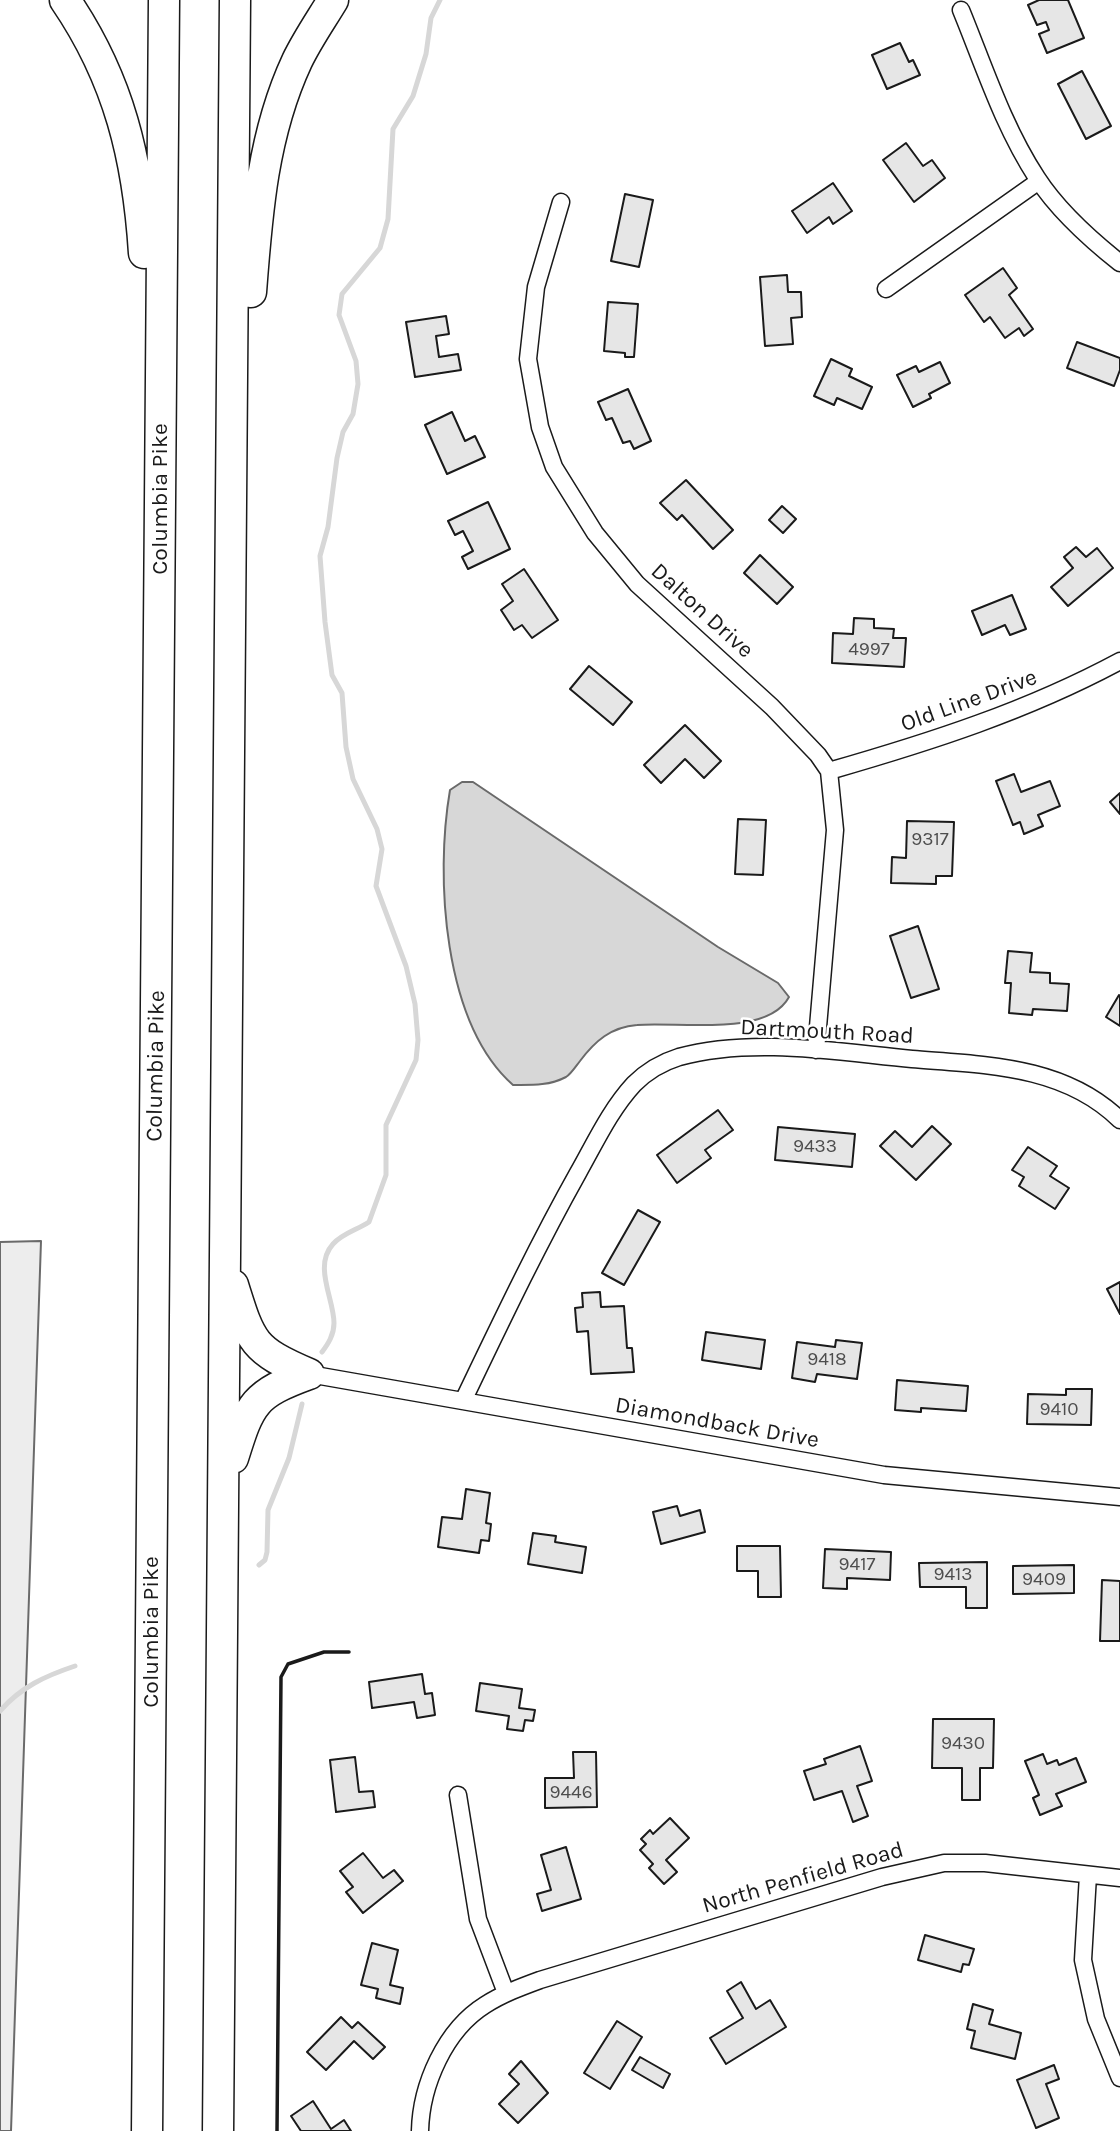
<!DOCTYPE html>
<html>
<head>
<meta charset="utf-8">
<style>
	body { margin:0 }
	canvas { display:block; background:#fff }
</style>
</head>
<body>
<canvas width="1120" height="2131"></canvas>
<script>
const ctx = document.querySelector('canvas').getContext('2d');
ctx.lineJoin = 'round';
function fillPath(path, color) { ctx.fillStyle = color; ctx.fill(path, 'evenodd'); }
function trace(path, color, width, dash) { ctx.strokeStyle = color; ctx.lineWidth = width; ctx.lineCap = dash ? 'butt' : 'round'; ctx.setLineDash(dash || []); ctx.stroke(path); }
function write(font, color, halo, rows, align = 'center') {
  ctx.font = font + ' Karla,sans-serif'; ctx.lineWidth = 5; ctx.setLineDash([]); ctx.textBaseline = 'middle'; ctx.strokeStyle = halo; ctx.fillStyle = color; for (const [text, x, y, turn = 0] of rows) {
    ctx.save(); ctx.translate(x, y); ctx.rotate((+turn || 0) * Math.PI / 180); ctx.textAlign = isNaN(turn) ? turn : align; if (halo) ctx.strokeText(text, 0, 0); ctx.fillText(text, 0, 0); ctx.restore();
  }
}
const green = new Path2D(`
	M41 1241 11 2131H0V1242Z`);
const water = new Path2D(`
	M462 782H473L718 947 778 983 789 997C767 1038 676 1021 637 1025 611 1027 595 1041 580 1061 576 1066 571 1074 566 1077 549 1086 531 1085 513 1085 443 1023 435 877 450 790Z`);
const stream = new Path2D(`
	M322 1352C328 1344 334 1335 334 1323 334 1299 313 1266 333 1244 343 1233 357 1230 369 1222L386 1175V1125L416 1060 418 1040 415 1004 406 966 376 886 382 849 377 829 353 779 346 747 342 693 332 675 325 622 320 556 328 527 337 458 343 432 353 414 358 384 356 361 339 315 342 294 380 248 388 219 393 129 413 96 426 54 431 18 440 0
	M259 1565 265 1560 267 1552 268 1510 289 1458 302 1404
	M0 1711C21 1687 45 1676 75 1666`);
const building = new Path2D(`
	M1039 0H1068L1084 38 1047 53 1039 34 1049 30 1046 22 1037 25 1028 5Z
	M900 43 909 62 913 60 920 75 887 89 872 55Z
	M1082 71 1111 126 1086 139 1058 84Z
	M906 143 923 166 932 160 945 178 914 202 883 160Z
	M833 183 852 211 833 224 829 217 807 233 792 211Z
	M625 194 653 200 639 267 611 261Z
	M1003 268 1017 288 1009 295 1033 329 1024 336 1019 328 1005 338 990 317 984 322 965 295Z
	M787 275 788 292H801L802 317 791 318 793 344 765 346 760 277Z
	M608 302 638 304 634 357H625V353L604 351Z
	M446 316 449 334 436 336 439 357 458 354 461 370 415 377 406 322Z
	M1077 342 1120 358V370L1114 386 1067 368Z
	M831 359 852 369 849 376 872 387 862 409 837 398 834 405 814 396Z
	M940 362 950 383 929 394 931 398 913 407 897 375 916 366 919 372Z
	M628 389 651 441 634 449 630 441 623 443 612 418 606 420 598 402Z
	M452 412 465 441 475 436 485 457 447 474 425 425Z
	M686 480 733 530 713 549 682 515 677 520 660 503Z
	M488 502 510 549 468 569 462 557 473 551 463 531 455 535 448 521Z
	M782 506 796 519 783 533 769 520Z
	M1076 547 1086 557 1097 548 1113 568 1068 606 1051 587 1073 568 1064 557Z
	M760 555 793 587 777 604 744 573Z
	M524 569 558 620 532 638 522 625 514 630 501 610 513 601 502 584Z
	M1012 595 1026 629 1010 635 1005 625 982 635 972 611Z
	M854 618 874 619V628L894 629 893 638H906L904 667 832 663 833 633 853 634Z
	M589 666 632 702 613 725 570 689Z
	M685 725 721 761 704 778 685 759 661 783 644 765Z
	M1014 774 1021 792 1050 781 1060 806 1038 815 1043 826 1024 834 1020 822 1013 825 996 781Z
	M1120 793V814L1110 802Z
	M738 819 766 820 763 875 735 874Z
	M907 821 954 822 952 876H936V884L891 883 892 857 906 858Z
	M918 926 939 989 911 998 890 936Z
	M1008 951 1032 953 1030 972 1050 973V983L1069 984 1067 1011 1033 1009 1032 1015 1009 1013 1011 983H1005Z
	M1119 995 1120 996V1026L1106 1017Z
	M718 1110 733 1130 705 1150 711 1158 677 1183 657 1155Z
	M932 1126 951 1144 916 1180 880 1146 895 1131 912 1147Z
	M778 1127 855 1134 852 1167 775 1160Z
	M1028 1147 1057 1166 1050 1176 1069 1188 1055 1209 1019 1186 1024 1177 1012 1170Z
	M638 1210 660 1222 624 1285 602 1273Z
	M1120 1282V1314L1107 1289Z
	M600 1292 601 1307 624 1306 627 1348H632L634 1372 591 1374 588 1331 577 1332 575 1308 583 1307 582 1293Z
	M706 1332 765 1340 761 1369 702 1360Z
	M836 1340 862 1343 857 1379 817 1374 815 1382 792 1378 797 1342 835 1347Z
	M897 1380 968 1386 966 1411 921 1408V1412L895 1410Z
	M1066 1389H1092L1091 1425 1027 1424 1028 1394 1066 1395Z
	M466 1489 490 1493 486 1523 491 1524 489 1541 481 1540 479 1553 438 1547 442 1517 462 1519Z
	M677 1506 680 1516 700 1510 705 1532 661 1544 653 1512Z
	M533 1533 556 1536 555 1542 586 1547 582 1573 528 1564Z
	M737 1546H780L781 1597H758V1571H737Z
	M825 1549 891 1552 890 1580 847 1578V1589L823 1588Z
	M987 1562V1608H966V1587H920L919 1563Z
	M1074 1565V1593L1013 1594V1566Z
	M1102 1580 1120 1581V1641H1100Z
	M422 1674 425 1694 432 1693 435 1715 417 1718 414 1702 372 1708 369 1682Z
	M480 1683 522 1689 519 1708 535 1710 533 1721 525 1720 523 1731 507 1729 509 1716 476 1711Z
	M933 1719H994L993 1768H980V1800H962V1768H932Z
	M860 1746 872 1781 857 1786 868 1816 853 1822 842 1791 814 1800 804 1771 826 1764 824 1759Z
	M573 1752H596L597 1807 545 1808V1778H574Z
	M1043 1754 1047 1764 1057 1760 1059 1765 1076 1758 1086 1782 1056 1794 1062 1806 1040 1815 1033 1798 1039 1795 1025 1761Z
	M355 1757 359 1792 373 1791 375 1807 336 1812 330 1760Z
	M670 1818 689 1838 666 1860 677 1872 664 1884 649 1868 653 1864 640 1850 646 1844 641 1839 650 1830 653 1834Z
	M566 1847 581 1899 542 1911 537 1894 551 1890 541 1855Z
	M363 1853 383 1878 394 1870 403 1881 363 1913 346 1892 353 1887 340 1871Z
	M925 1935 974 1949 969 1965 963 1964 961 1972 918 1960Z
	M372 1943 398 1950 390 1985 403 1988 400 2004 376 1998 378 1989 361 1985Z
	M741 1982 756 2009 770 2000 786 2027 726 2064 710 2038 743 2018 727 1991Z
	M973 2004 993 2010 989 2024 1021 2033 1015 2059 971 2048 975 2031 967 2029Z
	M341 2017 352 2028 358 2022 385 2047 373 2059 354 2041 326 2070 307 2052Z
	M617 2021 642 2037 610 2089 584 2073Z
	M640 2057 670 2074 663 2088 632 2070Z
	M521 2061 548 2093 518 2123 499 2104 519 2084 509 2074Z
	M1054 2065 1059 2079 1046 2084 1059 2118 1036 2128 1017 2080Z
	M313 2101 331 2129 344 2120 351 2131H301L291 2116Z`);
const minor = new Path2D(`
	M961 10C984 66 1003 126 1037 178 1057 209 1091 240 1120 263
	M561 202 536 287 528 359 540 427 554 467 595 533 637 584 772 707 818 755 829 771 835 830 816 1050
	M886 289 1039 181
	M829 771C930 742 1027 711 1120 661
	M309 1374 884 1475 1120 1497
	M463 1401C500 1324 536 1248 578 1173 595 1143 610 1110 634 1084 646 1072 663 1062 679 1057 753 1037 836 1052 912 1059 985 1065 1064 1065 1120 1120
	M458 1795 478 1919 506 1993
	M1088 1875 1083 1960 1096 2019 1120 2078
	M420 2131C421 2085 445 2030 485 2005 502 1994 521 1987 540 1980L882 1877 944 1863H985L1120 1878`);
const motorway = new Path2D(`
	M65 0C119 79 138 159 144 253
	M251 292C257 212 263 134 297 61 307 40 321 20 333 0
	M233 1285C251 1343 253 1350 309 1374
	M233 1458C250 1403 254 1394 309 1374
	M147 2131 164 0
	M218 2131 235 0`);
const wall = new Path2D(`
	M277 2131 281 1677 288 1664 324 1652H349`);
const numberNames = [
	["4997",869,650],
	["9317",930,840],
	["9433",815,1147],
	["9418",827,1360],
	["9410",1059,1410],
	["9417",857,1565],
	["9413",953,1575],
	["9409",1044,1580],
	["9430",963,1744],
	["9446",571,1793]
];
const streetNames = [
	["Columbia Pike",160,499,-90],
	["Dalton Drive",702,611,42],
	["Old Line Drive",969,701,-20],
	["Dartmouth Road",827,1032,3],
	["Columbia Pike",156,1066,-89],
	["Diamondback Drive",717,1423,10],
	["Columbia Pike",151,1632,-90],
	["North Penfield Road",803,1878,-16]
];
fillPath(green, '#ededed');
trace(green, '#6a6a6a', 2);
fillPath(water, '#d7d7d7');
trace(water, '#6a6a6a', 2);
trace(stream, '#d7d7d7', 5);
fillPath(building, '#e6e6e6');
trace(building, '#1a1a1a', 2);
trace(minor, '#1a1a1a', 19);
trace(motorway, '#1a1a1a', 33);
trace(minor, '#fff', 16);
trace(motorway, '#fff', 30);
trace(wall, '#1a1a1a', 3.5);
write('19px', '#4d4d4d', null, numberNames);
write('23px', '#1a1a1a', '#fff', streetNames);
</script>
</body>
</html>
